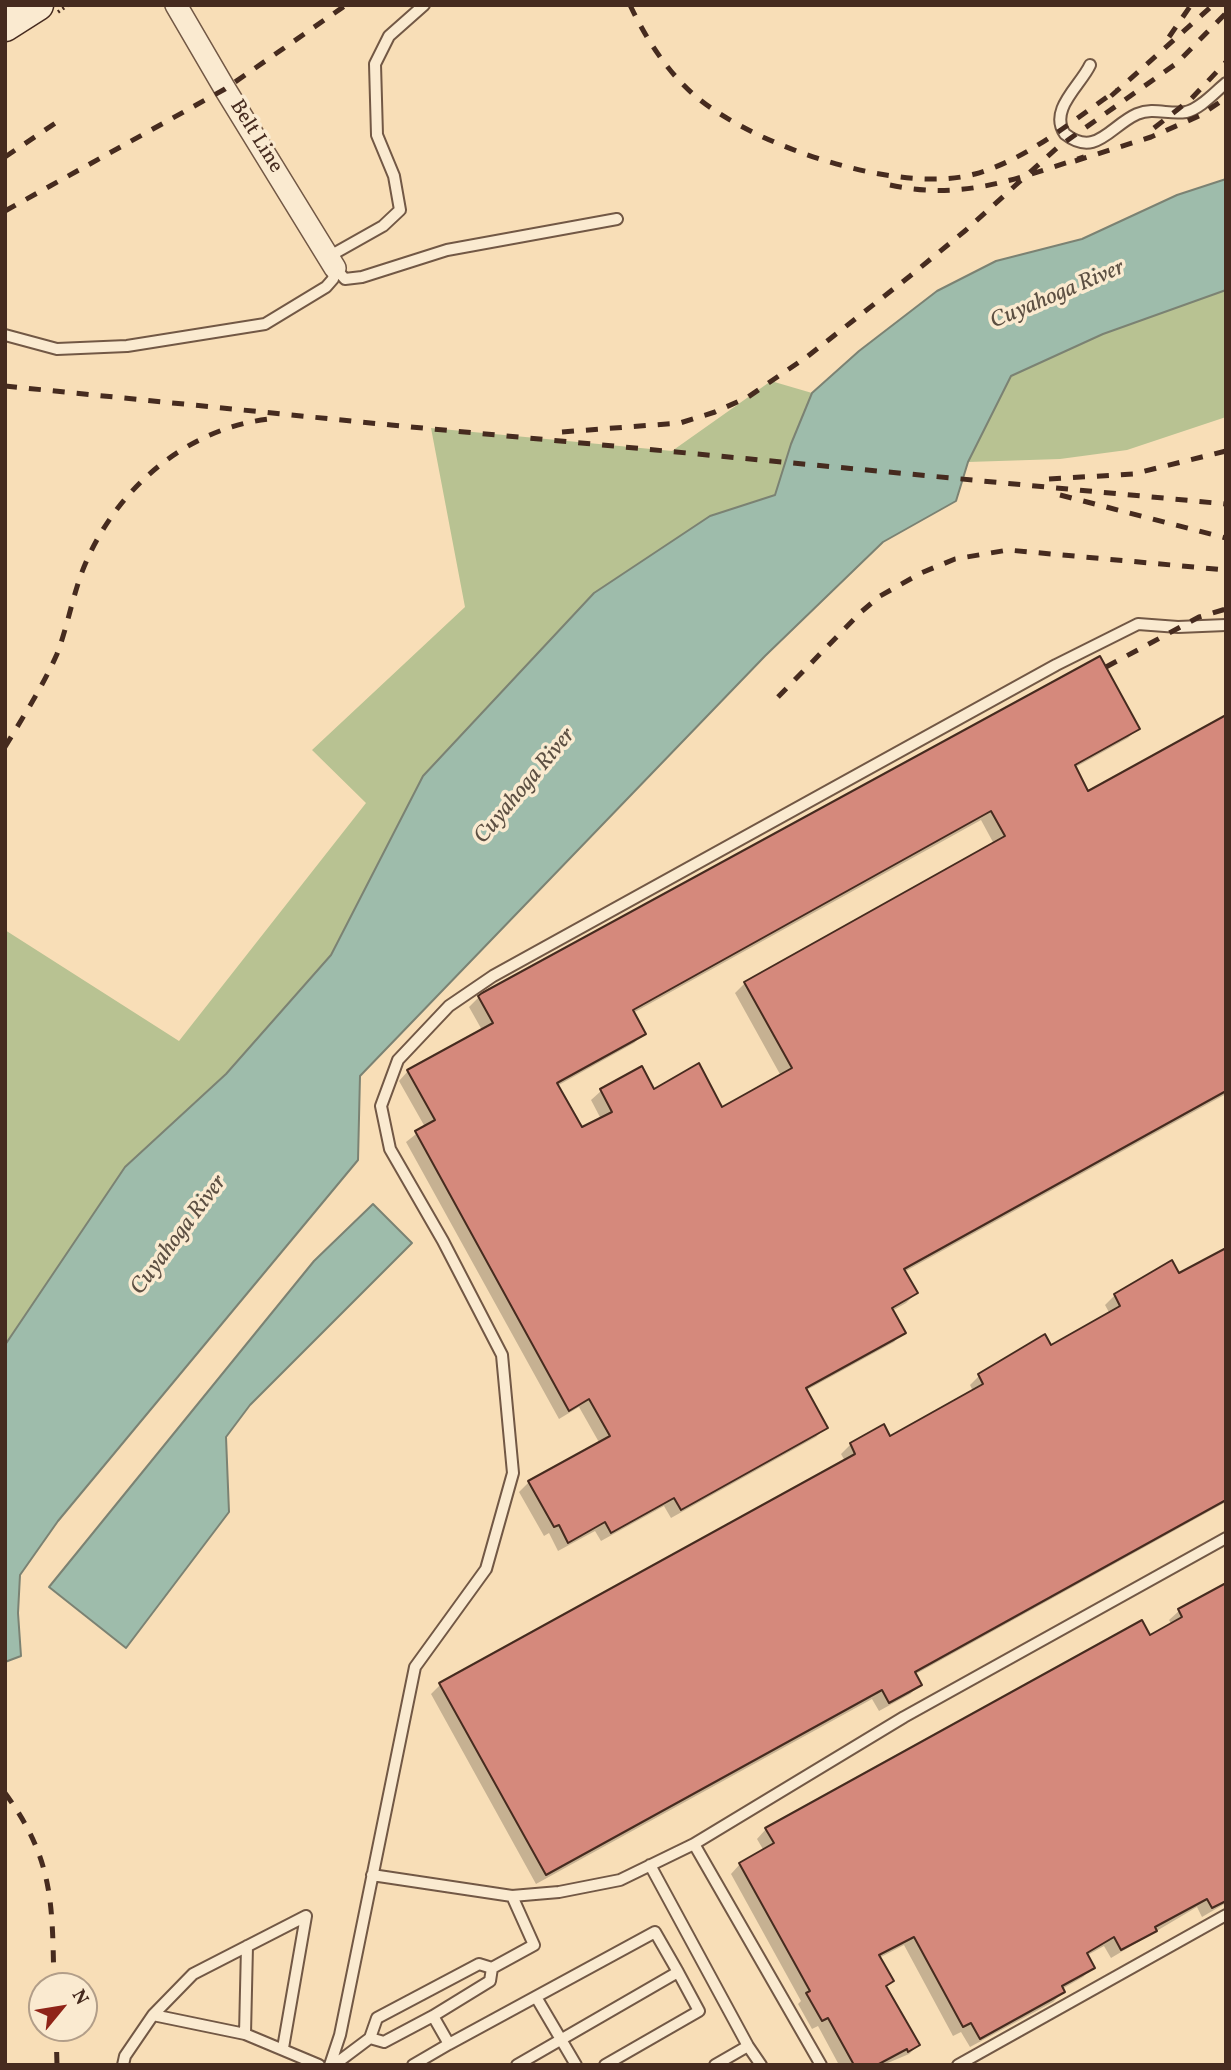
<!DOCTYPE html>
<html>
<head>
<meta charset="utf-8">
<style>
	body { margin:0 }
	#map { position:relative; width:1231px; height:2070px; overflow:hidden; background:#f8deb7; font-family:Vollkorn,serif }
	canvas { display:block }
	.frame { position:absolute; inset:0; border:7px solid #462b1f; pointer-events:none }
	.north { position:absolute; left:28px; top:1972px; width:70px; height:70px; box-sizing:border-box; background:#faead0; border:2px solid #b29e89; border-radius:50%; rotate:60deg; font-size:19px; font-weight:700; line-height:28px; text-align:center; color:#462b1f }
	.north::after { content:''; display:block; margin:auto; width:24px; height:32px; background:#8f2418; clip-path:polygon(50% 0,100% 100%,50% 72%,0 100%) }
</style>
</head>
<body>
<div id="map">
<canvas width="1231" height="2070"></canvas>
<div class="frame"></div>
<div class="north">N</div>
</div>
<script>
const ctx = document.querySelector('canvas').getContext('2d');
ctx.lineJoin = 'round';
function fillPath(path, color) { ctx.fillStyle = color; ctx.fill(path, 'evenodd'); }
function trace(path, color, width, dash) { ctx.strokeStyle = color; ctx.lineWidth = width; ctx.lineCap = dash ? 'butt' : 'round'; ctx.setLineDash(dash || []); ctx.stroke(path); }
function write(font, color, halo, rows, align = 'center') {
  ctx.font = font + ' Vollkorn,serif'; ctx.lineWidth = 7; ctx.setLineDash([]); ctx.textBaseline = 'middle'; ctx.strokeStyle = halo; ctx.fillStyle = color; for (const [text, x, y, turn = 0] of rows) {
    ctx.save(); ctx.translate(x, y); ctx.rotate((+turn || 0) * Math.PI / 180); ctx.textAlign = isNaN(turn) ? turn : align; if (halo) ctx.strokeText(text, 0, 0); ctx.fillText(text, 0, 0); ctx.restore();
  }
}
const green = new Path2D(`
	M1226 290V417L1127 450 1060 459 968 462 1011 376 1103 334Z
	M771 381 812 393 791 444 775 495 710 516 423 776 331 955 226 1074 125 1167 5 1345V930L179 1041 366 803 312 750 465 607 431 428 672 451Z`);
const water = new Path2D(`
	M1226 179V290L1103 334 1011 376 968 462 956 501 883 542 765 656 360 1076 358 1160 58 1521 20 1575 18 1613 21 1656 5 1662V1345L125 1167 226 1074 331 955 423 776 594 593 710 516 775 495 791 444 812 393 859 351 937 291 996 261 1082 239 1177 195Z
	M373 1204 412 1243 250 1405 226 1437 229 1512 126 1648 49 1587 314 1261Z`);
const shadow = new Path2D(`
	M1226 717V1094L904 1272 916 1293 906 1303 892 1311 903 1332 894 1342 805 1391 826 1427 816 1437 671 1518 664 1506 601 1541 595 1531 558 1551 549 1533 544 1536 519 1492 529 1482 600 1444 579 1407 559 1419 406 1142 425 1127 399 1081 408 1071 482 1030 469 1007 479 997 1137 729 1128 738 1074 768 1087 794ZM981 820 994 844 745 983 735 993 781 1076 721 1109 654 1091H601L591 1100 601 1119 581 1130 557 1086 634 1043 644 1033 633 1013Z
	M1226 1250V1502L914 1675 920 1685 910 1694 879 1711 872 1699 536 1884 431 1694 440 1685 845 1461 841 1454 851 1444 889 1438 973 1391 970 1385 980 1375 1050 1347 1110 1314 1105 1305 1115 1295 1178 1275Z
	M1226 1585V1903L1202 1917 1197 1907 1111 1958 1104 1946 1086 1956 1093 1967 1083 1977 1062 1989 1063 1992 1053 2002 970 2047 961 2032 953 2036 904 1945 879 1958 892 1981 885 1987 918 2045 909 2054 883 2065H839L818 2026 812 2029 798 2004 801 2001 731 1874 740 1864 764 1851 757 1839 766 1829 1150 1638 1172 1625 1169 1620 1179 1611Z`);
const building = new Path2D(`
	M1100 656 1140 729 1075 765 1088 791 1226 715V1091L904 1269 918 1293 892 1308 906 1333 806 1388 828 1428 681 1510 674 1498 611 1533 605 1522 568 1543 559 1525 554 1527 528 1481 610 1436 589 1399 569 1411 415 1131 435 1120 407 1070 493 1023 478 996 482 993ZM991 811 1005 836 744 982 792 1068 722 1107 699 1063 654 1089 642 1066 600 1089 612 1112 582 1127 557 1083 646 1034 633 1010Z
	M1226 1248V1500L915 1672 922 1685 889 1703 882 1690 546 1875 439 1683 855 1454 850 1443 884 1424 890 1436 983 1384 978 1374 1045 1334 1051 1345 1120 1306 1114 1294 1172 1260 1179 1273Z
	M1226 1583V1901L1212 1908 1207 1899 1155 1927 1157 1931 1121 1950 1114 1937 1087 1953 1095 1968 1062 1986 1065 1992 980 2039 971 2023 963 2027 914 1937 879 1955 894 1981 886 1986 920 2045 908 2052 907 2049 877 2065H854L828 2018 822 2021 806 1993 810 1991 739 1863 774 1843 765 1828 1142 1620 1150 1635 1182 1617 1178 1609Z`);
const path = new Path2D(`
	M58 12 68 5`);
const lane = new Path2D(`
	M1090 65C1081 85 1048 110 1065 134 1096 158 1110 126 1137 114 1154 107 1169 115 1186 112 1200 109 1215 92 1226 83
	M328 257 383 226 400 210 394 176 377 135 375 64 389 36 424 5
	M335 268 345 279 362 277 447 250 617 219
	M5 335 57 349 127 346 265 324 326 287 333 279 335 268
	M650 1865 748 2046 761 2065
	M512 1896 559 1892 620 1880 694 1844
	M536 1997 576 2065
	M153 2015 193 1974 306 1916
	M245 2034 247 1946
	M370 2038 384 2042 433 2016 490 1981 492 1968
	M449 2044 655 1932 678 1972
	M283 2048 306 1916
	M123 2065 125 2056 153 2015 245 2034 319 2065
	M330 2065 340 2035 415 1667 486 1569 513 1473 502 1355 443 1241 390 1149 381 1106 398 1060 449 1006 493 976 1056 665 1138 624 1178 627 1226 625
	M334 2065 370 2038 377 2018 479 1964 492 1968 534 1945 512 1896 372 1875
	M413 2065 449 2044 433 2016
	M517 2065 678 1972 699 2011 605 2065
	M715 2065 748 2046
	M821 2065 694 1844 904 1717 1226 1538
	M958 2065 1226 1915`);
const street = new Path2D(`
	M176 5 225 89 335 268`);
const secondary = new Path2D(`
	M5 26 38 5`);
const rail = new Path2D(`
	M630 5C646 39 669 75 699 99 758 147 900 195 975 174 1028 159 1072 121 1117 90
	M1169 37 1191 5
	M1111 96 1213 5
	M1154 128 1191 99 1226 62
	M5 157 57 122
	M1075 161 1151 137 1199 116 1226 98
	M890 185C963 201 1015 179 1084 157
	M5 211 225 89 346 5
	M5 386 391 425 1226 504
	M562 432 680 423 715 412 748 397 808 356 910 276 966 230 1058 147 1177 63 1226 13
	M1049 479 1133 474 1226 451
	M1060 495 1226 538
	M1106 667 1199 617 1226 609
	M778 697 861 612 880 596 921 573 955 559 1008 550 1226 570
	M5 747C23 717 43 686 57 654 67 628 72 599 82 572 112 493 184 428 270 419
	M5 1793C55 1861 52 1906 54 1986
	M56 2028 57 2065`);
const streetNames = [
	["Belt Line",255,137,58]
];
const waterNames = [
	["Cuyahoga River",1058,296,-23],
	["Cuyahoga River",526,787,-50],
	["Cuyahoga River",180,1236,-53]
];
fillPath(green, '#b8c292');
fillPath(water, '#9ebcab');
trace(water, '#7b8273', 2);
fillPath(shadow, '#0003');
fillPath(building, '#d5897c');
trace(building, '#462b1f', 2);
trace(lane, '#725845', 14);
trace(street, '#725845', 24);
trace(secondary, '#462b1f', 33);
trace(path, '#462b1f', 3.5, [2, 3.5]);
trace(lane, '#faead0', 10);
trace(street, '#faead0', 21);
trace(secondary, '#faead0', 30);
trace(rail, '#462b1f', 5, [12, 12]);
write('21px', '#462b1f', '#faead0', streetNames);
write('italic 23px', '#5c4f42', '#faead0', waterNames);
</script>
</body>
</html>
